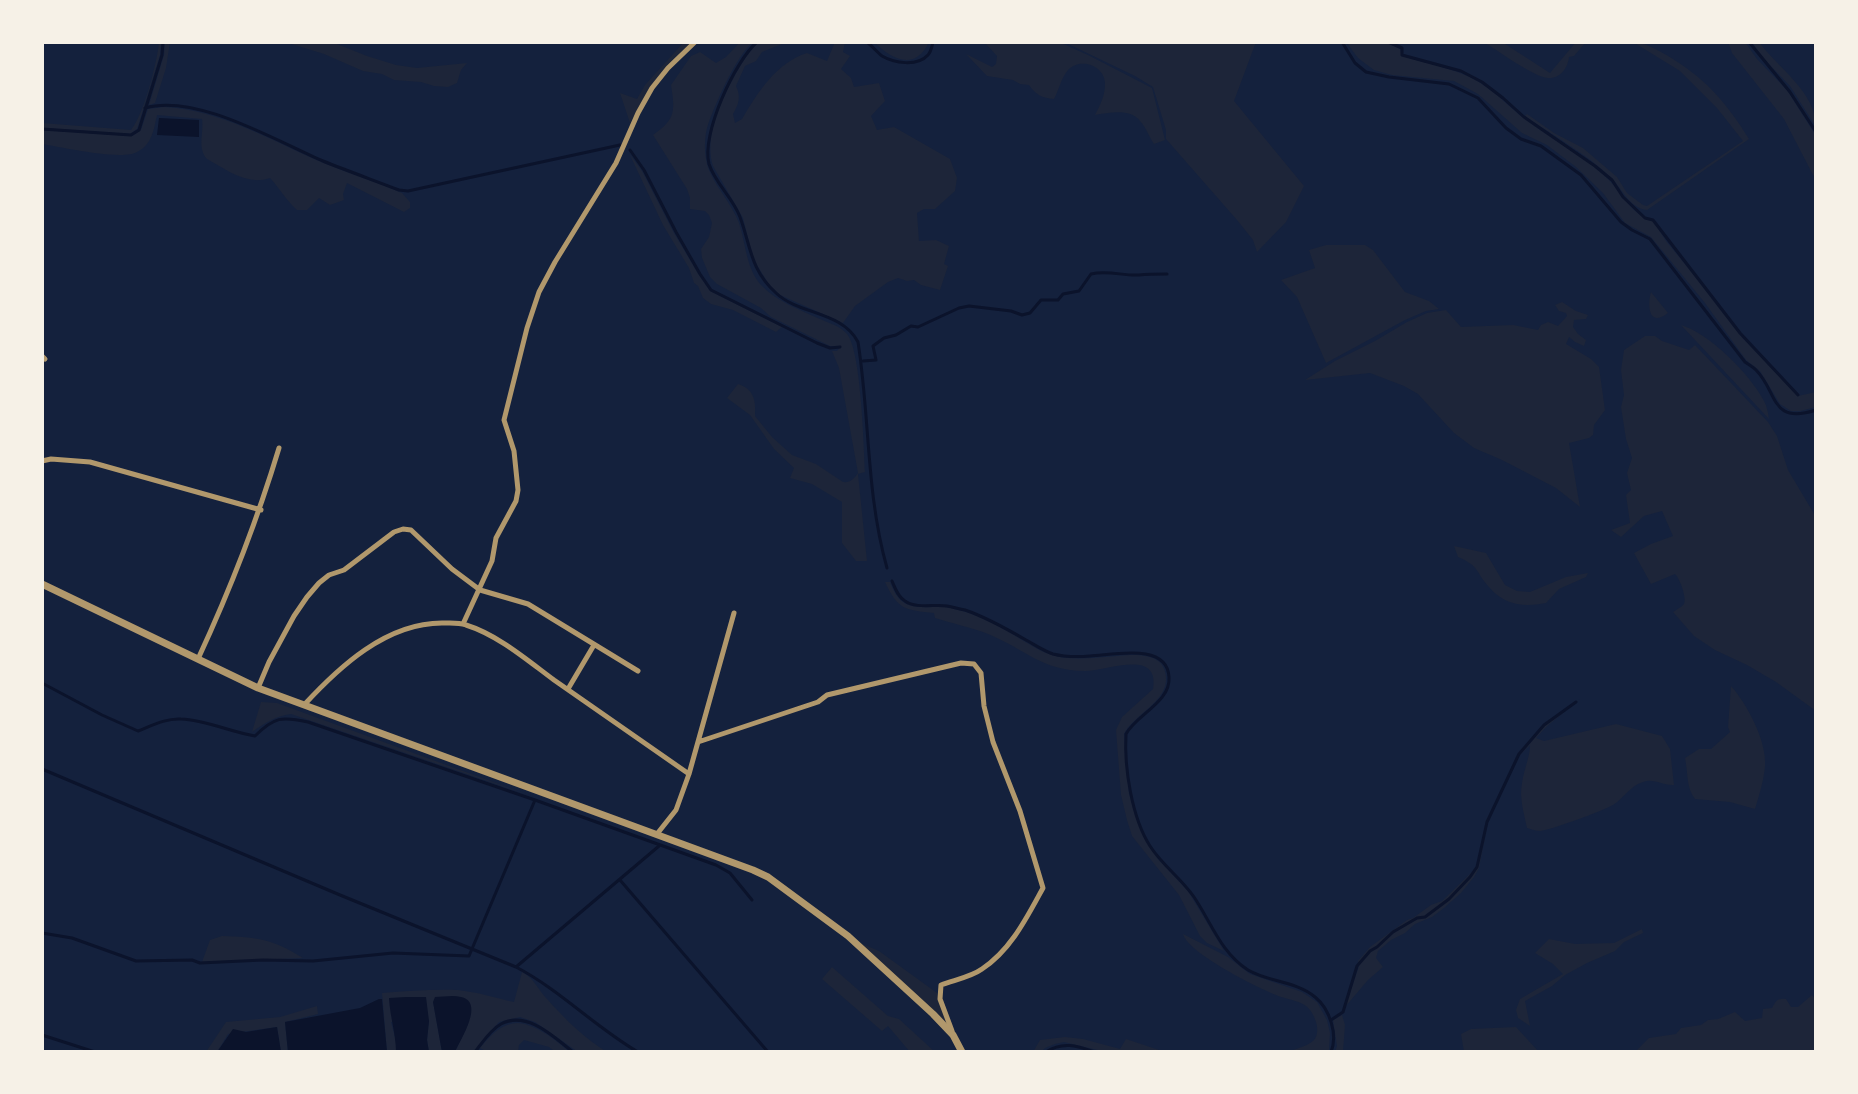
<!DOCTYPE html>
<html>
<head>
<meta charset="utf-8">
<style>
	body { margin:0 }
	#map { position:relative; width:1858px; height:1094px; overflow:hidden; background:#14213d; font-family:"DM Sans",sans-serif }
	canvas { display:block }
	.frame { position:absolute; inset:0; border:44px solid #f6f1e7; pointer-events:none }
</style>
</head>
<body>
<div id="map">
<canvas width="1858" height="1094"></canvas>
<div class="frame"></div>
</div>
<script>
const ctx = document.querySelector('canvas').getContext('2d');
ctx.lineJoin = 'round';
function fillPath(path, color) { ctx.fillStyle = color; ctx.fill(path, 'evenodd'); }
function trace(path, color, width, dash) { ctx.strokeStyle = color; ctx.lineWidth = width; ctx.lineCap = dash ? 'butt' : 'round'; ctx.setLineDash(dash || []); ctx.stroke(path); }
const green = new Path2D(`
	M159 42H161L160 55 139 123 137 129 130 134 42 128V123L131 130C144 114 157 63 159 42Z
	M165 42H170L166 68 155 103 149 105 164 55Z
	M285 42H332L367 56 396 65 417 68 467 63 461 70 457 83 448 87 434 86 421 82 394 80 382 74 363 71 324 54Z
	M684 42H692L642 101 630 123 620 93 637 99 645 85Z
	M740 42H753C736 56 714 106 707 128 704 140 704 158 709 170 717 189 732 204 739 223 746 244 746 269 762 286 778 302 800 310 820 319 829 323 840 326 847 334 861 350 864 447 865 472L858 474 867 561H856L842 543V502L812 484 790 478 794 468 774 449 750 415 727 398 738 384C754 389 756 400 755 416L772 437 792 455 816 464 843 482C850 483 854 479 858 473L839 368 832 351H837L841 346H830L771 317 761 308 717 284 710 277 702 258 701 249 709 237 712 223 709 215 705 211 690 209V198L687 189 653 135C676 119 675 111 671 85L691 56 700 52 716 63 726 57Z
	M759 42H787L762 52 756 61 745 66 736 86C741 96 739 104 733 114L735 123 742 119C758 92 776 63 807 53L827 61 835 42H845L843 52 850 56 841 69 851 78 854 87 879 83 885 101 871 116 877 130 894 127 950 159 957 178 955 191 935 209H924L917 213 919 241 936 240 949 246 944 264 948 266 940 290 921 285 914 280 907 281 898 278 888 282 855 306 843 323 780 295 770 286 753 259 743 218 713 166C709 154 710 140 713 127 718 105 742 56 759 42Z
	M874 42H929C915 72 891 59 874 42Z
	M984 42H1059L1088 55 1152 88 1165 140 1154 144C1149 137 1146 127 1140 121 1130 108 1109 113 1095 115 1100 105 1105 96 1105 84 1105 66 1081 57 1068 70 1061 78 1059 90 1054 99 1042 98 1036 95 1029 85L1020 84 1013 80 987 76 966 54 992 67 996 64 997 56Z
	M1064 42H1256L1234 101 1304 186 1286 222 1257 252 1253 240 1237 220 1166 139V130L1153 87 1135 76Z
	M1346 42H1386L1400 49 1402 56C1428 64 1460 69 1482 84 1498 94 1510 108 1525 119 1552 140 1585 156 1609 180 1621 192 1634 218 1653 220L1666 241 1722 309 1740 335 1798 396 1816 392V407L1800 411H1791L1780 404 1760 371 1746 360 1705 303 1651 237 1625 223 1603 193 1576 167 1547 145 1522 133 1478 94 1454 81 1392 75 1374 70 1358 58Z
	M1483 42H1502L1550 73 1576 42H1586L1574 56 1569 57C1568 68 1560 79 1548 78 1533 77 1498 50 1483 42Z
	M1633 42C1652 42 1693 71 1707 85 1723 100 1738 121 1749 139L1647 210C1629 208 1622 188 1611 178 1586 153 1553 136 1525 116L1527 114 1554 133 1583 148 1617 177 1627 193 1643 205 1647 206 1743 141 1717 108 1680 71Z
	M1728 42H1745L1757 59 1787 90 1816 136V178L1813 175 1784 119 1732 53Z
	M1752 42H1759C1778 68 1816 92 1816 127L1790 86 1763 58Z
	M164 107C221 110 270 140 321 162 348 173 376 182 402 193L410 202V208L404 212 347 183 343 194 344 200 330 205 319 198 307 210H297C286 200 280 189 270 178 247 186 227 170 207 159 197 148 204 133 202 119L157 115C154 129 152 145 137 152 122 161 61 147 42 144V130L132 136 141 130 148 109Z
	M629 153 642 171 674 233 699 275 710 291 782 327 776 332 733 310 711 304 703 298 698 286 694 283 689 268 663 225Z
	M1326 245H1365L1373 250 1405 292 1429 301 1439 309 1426 311 1405 320 1326 363 1297 297 1281 280 1315 268 1309 250Z
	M1651 292 1668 313C1649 328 1647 306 1651 292Z
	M1562 302 1576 311 1588 315 1586 319 1574 320 1573 327 1578 334 1586 340 1584 346 1575 342 1569 337 1566 344 1591 359 1599 367 1605 410 1594 425 1593 435 1589 438 1569 443 1580 507 1556 488 1502 460 1474 448 1454 433 1418 394 1404 386 1370 373 1305 380 1335 361 1375 341 1407 322 1427 313 1446 310 1461 327 1513 325 1538 330 1541 325 1548 322 1558 326 1567 316 1566 313 1559 311 1555 305Z
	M1681 325C1709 333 1750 374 1764 401 1767 406 1768 413 1769 419Z
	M1645 336H1655L1662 341 1689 350 1695 345 1768 422 1777 436 1788 470 1816 517V711L1776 682 1747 665 1715 650 1694 636 1673 612C1676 610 1683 606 1684 604 1687 598 1680 579 1675 574L1651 584 1634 553 1651 544 1673 536 1662 511 1644 516 1621 537 1611 530 1630 523 1626 495 1631 490 1627 473 1632 458 1626 439 1621 407 1624 395 1621 370 1624 350Z
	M1454 546 1486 553 1505 585 1517 591 1530 592 1566 577 1588 573 1586 577 1559 589 1546 603C1524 607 1505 606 1489 587 1475 572 1481 567 1458 557Z
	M885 582H890C893 589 896 597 903 602 914 610 932 606 945 607 953 608 961 611 969 613 982 618 995 624 1007 631 1027 642 1045 657 1068 658 1080 659 1092 658 1105 657 1124 656 1164 647 1166 677 1168 702 1134 714 1124 734L1129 794 1144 837 1157 858 1188 891 1224 951 1207 943 1200 936 1179 895 1132 836 1127 820 1121 795 1116 730 1122 717 1153 689C1160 648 1107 671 1085 671 1042 671 1025 649 988 634 971 627 953 624 935 618L934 613C905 610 898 610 885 582Z
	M1731 686C1747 704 1767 741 1765 766 1764 780 1759 796 1755 809L1730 802 1695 799C1686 788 1688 772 1685 758L1699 749H1711L1730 732 1728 727Z
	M1580 699 1546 727 1536 738 1544 741 1616 724 1662 736 1670 749 1674 785C1663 786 1654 778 1643 782 1630 786 1624 798 1613 805 1605 810 1548 831 1540 831 1536 831 1531 829 1527 828 1524 813 1519 798 1522 783 1524 769 1530 757 1530 745L1519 756 1488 822 1479 868 1474 877 1461 893 1444 908 1432 917 1415 924 1405 933 1391 940 1378 951 1376 958 1383 967 1368 980 1345 1007 1359 966 1358 961 1370 947 1407 920 1413 918 1431 905 1442 901 1473 871 1478 863 1486 820 1498 798 1518 753 1544 724Z
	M261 702 277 703 534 797 291 714C275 716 265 723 252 732Z
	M1642 929 1643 933 1624 942 1615 951 1587 963 1565 975 1552 986 1525 1001 1530 1026 1518 1018 1516 1010 1520 999 1563 974 1553 964 1535 953 1549 939 1575 944 1614 943Z
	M1183 934 1228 957 1250 974 1302 992 1317 1002 1327 1020 1330 1033 1329 1050 1327 1052H1285C1293 1050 1308 1046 1314 1040 1322 1031 1314 1012 1306 1006 1298 1000 1285 999 1276 995 1256 987 1188 953 1183 934Z
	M222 936C257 937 273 939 303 958L202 962 210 940Z
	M858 942 879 951 937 993 949 1028 886 966Z
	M832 967 888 1016 899 1019 935 1052H910L888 1026 882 1031 822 979Z
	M522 972C534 978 538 990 548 1000 565 1019 585 1039 607 1052H578L535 1022 520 1017 499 1022 473 1052H455L468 1024 433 1002 442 1052H429L427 1040 429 1021 391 1022 396 1041V1052H387L382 993C407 991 433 989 458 990 477 992 496 998 514 1002Z
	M1812 995 1816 1000V1052H1635L1649 1038 1676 1034 1681 1028 1701 1025 1708 1020 1718 1019 1735 1012 1745 1021 1762 1018 1763 1009 1772 1008C1776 1001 1777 998 1786 999L1791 1007H1798Z
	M317 1006 318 1014 285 1022 288 1052H281L277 1027 228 1034 217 1052H206L226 1022 280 1017Z
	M1342 1015 1345 1025 1343 1052H1335L1337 1046 1333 1020Z
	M518 1023C538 1025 555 1040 570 1052H555L549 1047 524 1040 519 1045 518 1052H487L480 1048C491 1035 500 1024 518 1023Z
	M1516 1027 1539 1052H1464L1461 1034 1471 1029Z
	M1065 1037 1083 1039 1120 1049 1126 1039 1159 1050 1178 1052H1106L1064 1042 1055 1044 1045 1048 1041 1052H1033L1040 1040Z`);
const water = new Path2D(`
	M159 118 199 120V137L157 135Z
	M406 997H426L429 1021 427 1040 429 1052H396C396 1034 390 1017 389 998Z
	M435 997C443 997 453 995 461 997 485 1002 461 1039 455 1052H442L433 1002Z
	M379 999H382L387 1052H288L285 1022 360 1008Z
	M277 1027 281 1052H217L233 1029 246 1032Z`);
const stream = new Path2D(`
	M757 42C735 61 701 134 709 164 715 183 733 198 740 217 751 247 750 269 776 293 799 315 842 311 858 342 870 418 866 494 887 568
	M867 42C872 46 877 52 882 56 894 63 917 67 928 55 931 52 932 46 933 42
	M1342 42 1355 63 1366 72 1389 77 1449 84 1478 98 1506 128 1521 139 1541 146 1581 175 1621 222 1632 230 1650 239 1745 362C1749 365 1753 367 1756 370 1778 392 1770 425 1816 410
	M1388 42 1402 48V55L1461 71 1482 82 1503 98 1524 117 1595 166 1612 180 1623 197 1645 218 1653 220 1740 333 1798 395
	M1749 42 1790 92 1816 132
	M145 108C196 93 276 141 323 161 348 171 373 180 399 190L408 191 620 145
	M42 129 131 135 139 130 162 55 163 42
	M630 150 644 170 676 232 700 274 711 290 817 343 830 348 840 347
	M863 361 876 360 873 346 884 338 896 335 911 326 918 327 959 308 969 306 1011 311 1022 315 1030 313 1041 300H1058L1063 294 1079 291 1091 274C1108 270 1123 276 1139 275 1149 274 1157 274 1167 274
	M892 581C895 588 898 597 905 601 916 609 935 604 947 606 953 607 959 609 965 610 986 617 1007 629 1026 640 1035 645 1044 651 1053 654 1065 657 1078 657 1090 656 1113 655 1167 642 1169 677 1171 702 1136 715 1126 734 1124 768 1132 818 1150 846 1162 865 1181 878 1194 897 1211 922 1221 953 1248 970 1268 982 1296 981 1315 997 1330 1009 1338 1035 1331 1052
	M42 683 102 715 138 731C151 726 166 718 181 719 206 720 230 732 255 736 274 717 282 716 308 722L535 800 716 865 730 873 752 900
	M42 769 340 895 516 967C560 990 595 1027 638 1052
	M620 880 768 1052
	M42 933 72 938 136 961 192 960 200 963 263 960 313 961 393 953 469 956 535 800
	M516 967 659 846
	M1331 1020 1343 1012 1357 966 1370 951 1377 947 1393 932 1417 918 1425 917 1449 899 1470 877 1477 867 1487 822 1519 754 1544 725 1576 702
	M42 1035 95 1052
	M475 1052C482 1043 490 1030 501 1024 527 1010 554 1037 573 1052
	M1046 1052C1063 1041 1077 1046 1095 1052`);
const minor = new Path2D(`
	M42 356 45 359
	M42 461 51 459 90 462 261 510
	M463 624 492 561 496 538 516 501 518 490 514 451 504 420 527 328 539 292 555 262 616 163 638 113 652 88 668 68 695 42
	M198 659C230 590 257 521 279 448
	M258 688 269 662 294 616 307 597 319 583 329 575 344 570 394 532 403 529 411 530 452 569 480 590 528 604 638 671
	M568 689 594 645
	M304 705C339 667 386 623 442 623 450 623 458 622 466 625 498 635 527 660 554 680 599 711 644 743 689 774
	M698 742 818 702 827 695 961 663 974 664 981 673 984 706 993 742 1020 811 1043 888C1027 917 1011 950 982 969 971 977 954 980 941 985L940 999 952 1031
	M657 834 676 810 689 774 734 613`);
const tertiary = new Path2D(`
	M42 584 258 688 753 870 768 877 848 936 933 1014 953 1035 962 1052`);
fillPath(green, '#1d2539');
fillPath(water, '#0b132b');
trace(stream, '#0b132b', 3);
trace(minor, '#b1986c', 5);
trace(tertiary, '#b1986c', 7);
</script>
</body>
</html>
